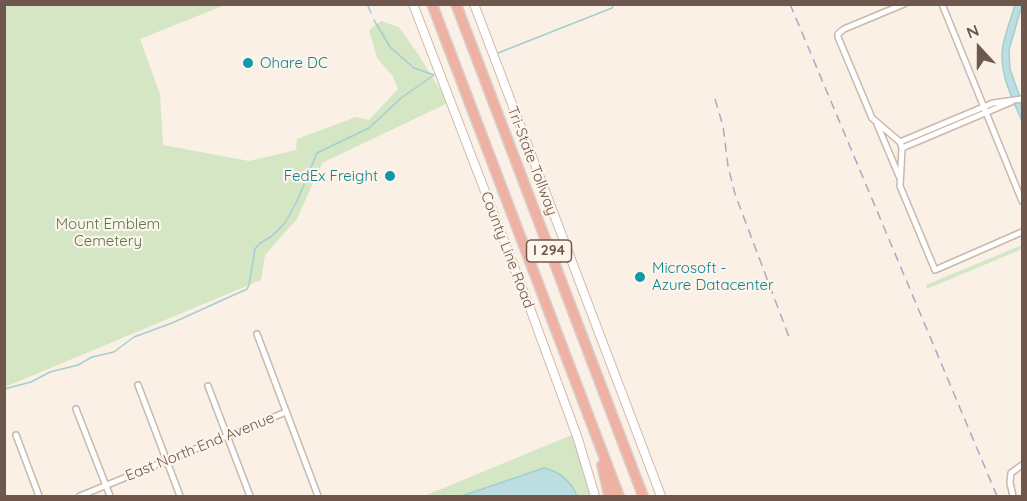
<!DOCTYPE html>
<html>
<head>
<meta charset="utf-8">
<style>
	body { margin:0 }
	#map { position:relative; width:1027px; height:501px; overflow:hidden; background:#faf0e5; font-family:Quicksand,sans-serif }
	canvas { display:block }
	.frame { position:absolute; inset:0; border:6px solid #70574d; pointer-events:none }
	.north { position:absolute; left:949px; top:18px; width:60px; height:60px; -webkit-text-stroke:4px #fdf5eb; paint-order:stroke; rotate:339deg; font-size:16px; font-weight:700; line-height:24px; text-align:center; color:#70574d }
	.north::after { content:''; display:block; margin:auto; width:21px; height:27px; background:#70574d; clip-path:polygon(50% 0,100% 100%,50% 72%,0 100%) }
</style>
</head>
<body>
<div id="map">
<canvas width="1027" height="501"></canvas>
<div class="frame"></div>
<div class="north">N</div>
</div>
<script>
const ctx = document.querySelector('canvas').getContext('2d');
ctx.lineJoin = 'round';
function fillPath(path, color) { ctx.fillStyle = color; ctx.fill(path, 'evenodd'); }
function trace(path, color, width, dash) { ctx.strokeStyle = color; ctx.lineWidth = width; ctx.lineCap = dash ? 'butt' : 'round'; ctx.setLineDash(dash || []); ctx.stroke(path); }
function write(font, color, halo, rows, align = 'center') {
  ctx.font = font + ' Quicksand,sans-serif'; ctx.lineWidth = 4.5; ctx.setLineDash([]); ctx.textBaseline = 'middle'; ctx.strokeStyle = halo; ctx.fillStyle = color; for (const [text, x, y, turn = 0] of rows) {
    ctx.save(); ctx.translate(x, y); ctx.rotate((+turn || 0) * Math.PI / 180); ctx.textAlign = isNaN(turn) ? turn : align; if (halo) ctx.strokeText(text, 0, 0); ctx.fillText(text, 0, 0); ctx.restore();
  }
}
const green = new Path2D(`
	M5 5H225L140 39 160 94 163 145 249 161 296 150 297 139 356 117 369 120 398 89 392 75 377 58 369 30 381 21 399 27 420 57 448 103 322 163 297 219 265 255 261 280 5 387Z
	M1022 245V249L927 289 926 285Z
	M572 435 591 496H424Z`);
const water = new Path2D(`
	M1015 5H1022L1009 50 1010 69 1022 103V121C1012 98 998 71 1003 45 1006 31 1011 18 1015 5Z
	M544 468C561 472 571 481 577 496H462Z`);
const stream = new Path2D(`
	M367 4 371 13
	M374 20 390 47 414 68 434 75
	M498 53 612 8 614 4
	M4 389 31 382 50 372 78 365 92 357 114 352 134 337 172 323 247 289 249 285 255 249 259 244 272 236 285 223 298 199 317 153 369 128 401 98 434 75`);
const street = new Path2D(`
	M904 4 844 29 838 34V37L872 118 900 142 902 148 900 186 935 270 1022 232
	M942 4 1022 201
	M877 124 899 176
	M900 142 993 103 1022 99
	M902 148 1011 102
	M257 334 318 496
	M138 385 180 496
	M208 386 250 496
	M76 409 110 496
	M16 435 39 496
	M80 496 286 412
	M1013 496 1010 483 1011 473 1022 465`);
const secondary = new Path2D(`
	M413 4 531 311 578 439 595 496
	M474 4 661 496`);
const highway = new Path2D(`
	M432 4 619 496
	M456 4 643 496
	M602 465 609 496`);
const rail = new Path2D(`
	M790 4 997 496
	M715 99 723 126 728 166 735 194 789 337`);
const markers = [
	[248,63,6,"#0f9aa8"],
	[390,176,6,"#0f9aa8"],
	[640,277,6,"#0f9aa8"]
];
const shields = [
	[549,251,45]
];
const shieldNames = [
	["I 294",549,251]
];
const cultureNames = [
	["Ohare DC",260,63],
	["FedEx Freight",378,176,"right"],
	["Microsoft -",652,268],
	["Azure Datacenter",652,285]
];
const streetNames = [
	["Tri-State Tollway",532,161,69],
	["County Line Road",507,250,69],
	["East North End Avenue",200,447,-22]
];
const parkNames = [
	["Mount Emblem",108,224],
	["Cemetery",108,241]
];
fillPath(green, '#d5e6c5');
fillPath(water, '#bcdee1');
trace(water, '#a3ced2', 1.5);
trace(stream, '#a3ced2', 1.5);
trace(street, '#cab8ad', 8);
trace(secondary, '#cfbaad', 10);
trace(highway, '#d7d0cd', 12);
trace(street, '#fff', 5);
trace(secondary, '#fff', 8);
trace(highway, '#eeb1a2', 9);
trace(rail, '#b3a5c2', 1.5, [9, 6]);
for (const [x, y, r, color] of markers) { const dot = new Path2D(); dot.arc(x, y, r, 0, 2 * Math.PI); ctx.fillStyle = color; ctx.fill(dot); trace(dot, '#fdf5eb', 2); }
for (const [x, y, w] of shields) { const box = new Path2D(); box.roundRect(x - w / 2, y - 11, w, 22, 4.5); ctx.fillStyle = '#fdf5eb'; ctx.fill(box); trace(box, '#70574d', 1.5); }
write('bold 14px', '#70574d', null, shieldNames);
write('15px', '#0d838f', '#fdf5eb', cultureNames, 'left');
write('15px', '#70574d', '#fdf5eb', streetNames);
write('15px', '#577546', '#fdf5eb', parkNames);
</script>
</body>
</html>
